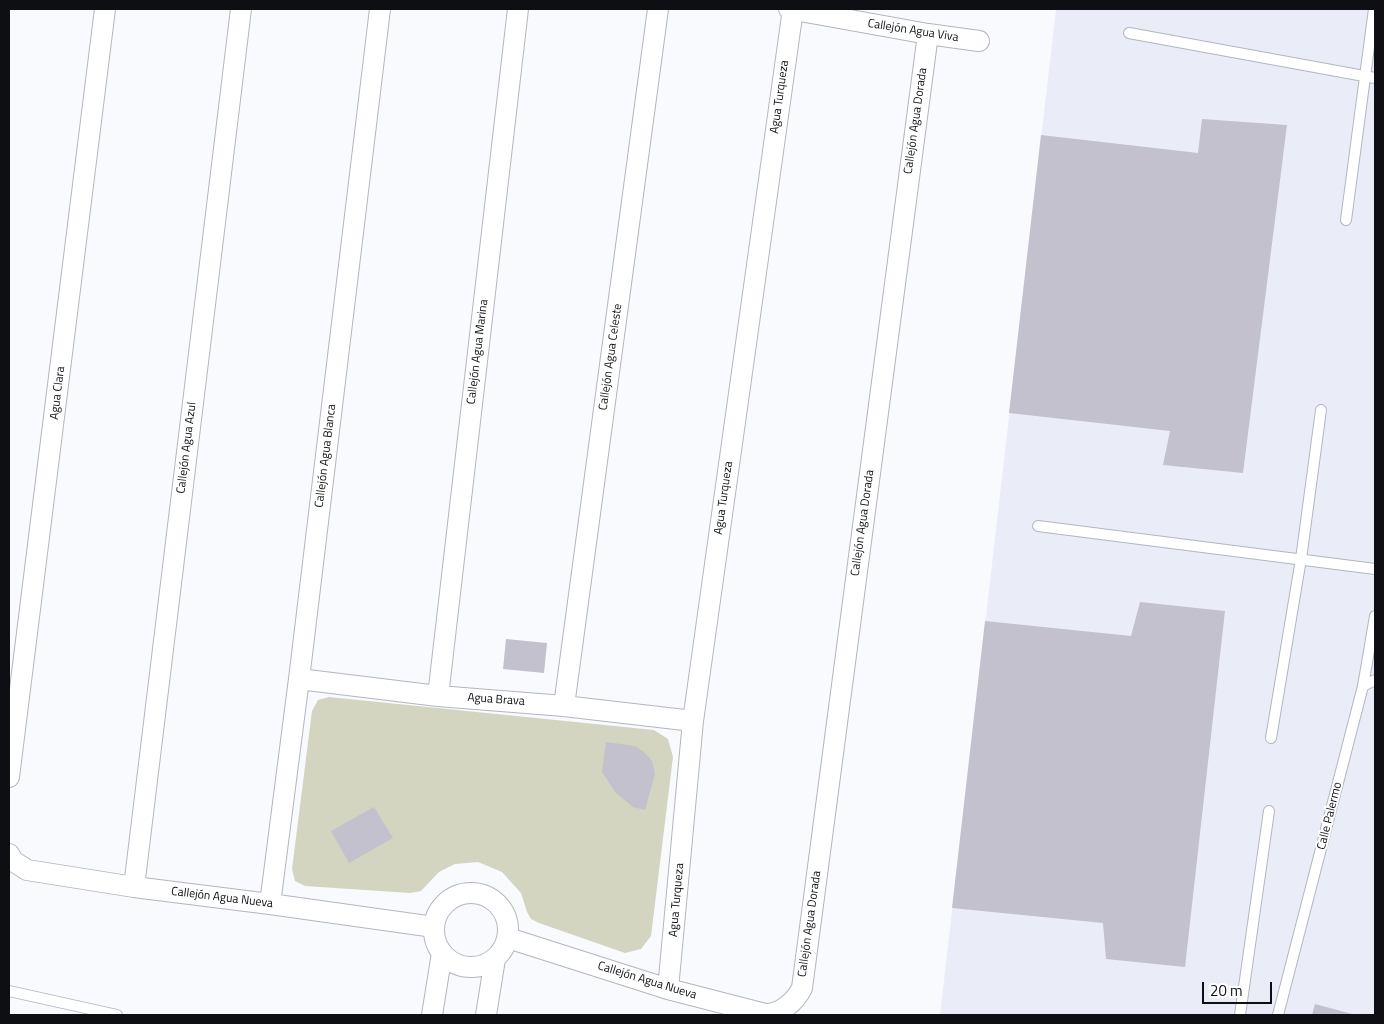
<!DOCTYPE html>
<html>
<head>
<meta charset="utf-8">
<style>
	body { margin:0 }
	#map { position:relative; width:1384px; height:1024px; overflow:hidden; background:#f8fafe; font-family:"Titillium Web",sans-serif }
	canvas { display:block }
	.frame { position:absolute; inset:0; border:10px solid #0e0f13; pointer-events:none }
	.scale { position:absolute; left:1202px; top:982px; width:70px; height:22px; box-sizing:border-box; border:2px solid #0e0f13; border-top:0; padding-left:6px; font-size:15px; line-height:18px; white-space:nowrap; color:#0e0f13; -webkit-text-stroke:4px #fff; paint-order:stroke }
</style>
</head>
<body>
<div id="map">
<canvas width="1384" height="1024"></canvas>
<div class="frame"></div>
<div class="scale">20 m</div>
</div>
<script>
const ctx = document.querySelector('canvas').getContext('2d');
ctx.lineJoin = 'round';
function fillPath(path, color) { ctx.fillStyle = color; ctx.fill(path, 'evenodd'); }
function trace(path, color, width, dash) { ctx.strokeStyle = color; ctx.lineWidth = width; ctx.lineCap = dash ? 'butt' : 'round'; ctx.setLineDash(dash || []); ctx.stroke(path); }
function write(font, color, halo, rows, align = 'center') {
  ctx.font = font + ' "Titillium Web",sans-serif'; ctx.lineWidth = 4; ctx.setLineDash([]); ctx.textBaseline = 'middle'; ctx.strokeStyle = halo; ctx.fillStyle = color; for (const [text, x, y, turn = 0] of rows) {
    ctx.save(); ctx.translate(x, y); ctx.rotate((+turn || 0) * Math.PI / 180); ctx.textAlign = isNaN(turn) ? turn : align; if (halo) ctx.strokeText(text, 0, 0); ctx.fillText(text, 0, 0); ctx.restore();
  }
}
const built = new Path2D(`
	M1056 9H1375V1015H940Z`);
const green = new Path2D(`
	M329 697 654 730 668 739 673 757 651 936 641 949 625 953 539 923 531 919 527 912 521 893 502 872 478 862 455 864 439 872 421 891 410 893 305 886 295 881 292 869 312 711 318 700Z`);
const building = new Path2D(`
	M1202 119 1287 125 1243 473 1163 465 1170 431 1009 413 1041 135 1198 153Z
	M1140 602 1225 611 1185 967 1106 959 1103 923 952 908 985 621 1131 636Z
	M506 639 547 643 544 673 503 669Z
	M606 742 635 746 644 752 652 761 655 774 645 810 633 807 616 793 602 772Z
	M374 807 393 838 349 863 331 831Z
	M1315 1004 1356 1015H1312Z`);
const lane = new Path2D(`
	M1129 33 1375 78
	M1346 220 1374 9
	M1038 526 1375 569
	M1363 686 1375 680
	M1271 738 1301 559 1321 410
	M9 991 117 1015
	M1240 1015 1269 811
	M1278 1015 1363 686 1375 616`);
const street = new Path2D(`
	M789 9 928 34 979 41
	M299 679 438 696 564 706 693 721
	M438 696 518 9
	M564 706 658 9
	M9 777 105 9
	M9 854 13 861 27 870 134 887 270 904 434 927
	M134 887 241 9
	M434 930a37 37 0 1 1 74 0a37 37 0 1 1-74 0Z
	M270 904 299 679 380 9
	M508 938 668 989 765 1014C781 1014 795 1002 802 988L928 34
	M668 989 693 721 793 9
	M432 1015 442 953
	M486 1015 495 959`);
const streetNames = [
	["Callejón Agua Viva",913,31,9],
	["Agua Turqueza",780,97,-82],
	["Callejón Agua Dorada",916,121,-82],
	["Callejón Agua Marina",478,352,-83],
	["Callejón Agua Celeste",611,357,-82],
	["Agua Clara",58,393,-83],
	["Callejón Agua Azul",187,448,-83],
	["Callejón Agua Blanca",326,456,-83],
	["Agua Turqueza",724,498,-82],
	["Callejón Agua Dorada",863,523,-82],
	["Agua Brava",496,700,4],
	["Calle Palermo",1330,816,-76],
	["Callejón Agua Nueva",222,898,7],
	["Agua Turqueza",677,900,-85],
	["Callejón Agua Dorada",810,924,-82],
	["Callejón Agua Nueva",647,981,17]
];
fillPath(built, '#eaedf8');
fillPath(green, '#d3d5c1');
fillPath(building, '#c2c1cd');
trace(lane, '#b1b6c0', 12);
trace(street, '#b1b6c0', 22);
trace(lane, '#fff', 10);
trace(street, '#fff', 20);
write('12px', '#0e0f13', '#fff', streetNames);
</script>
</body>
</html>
